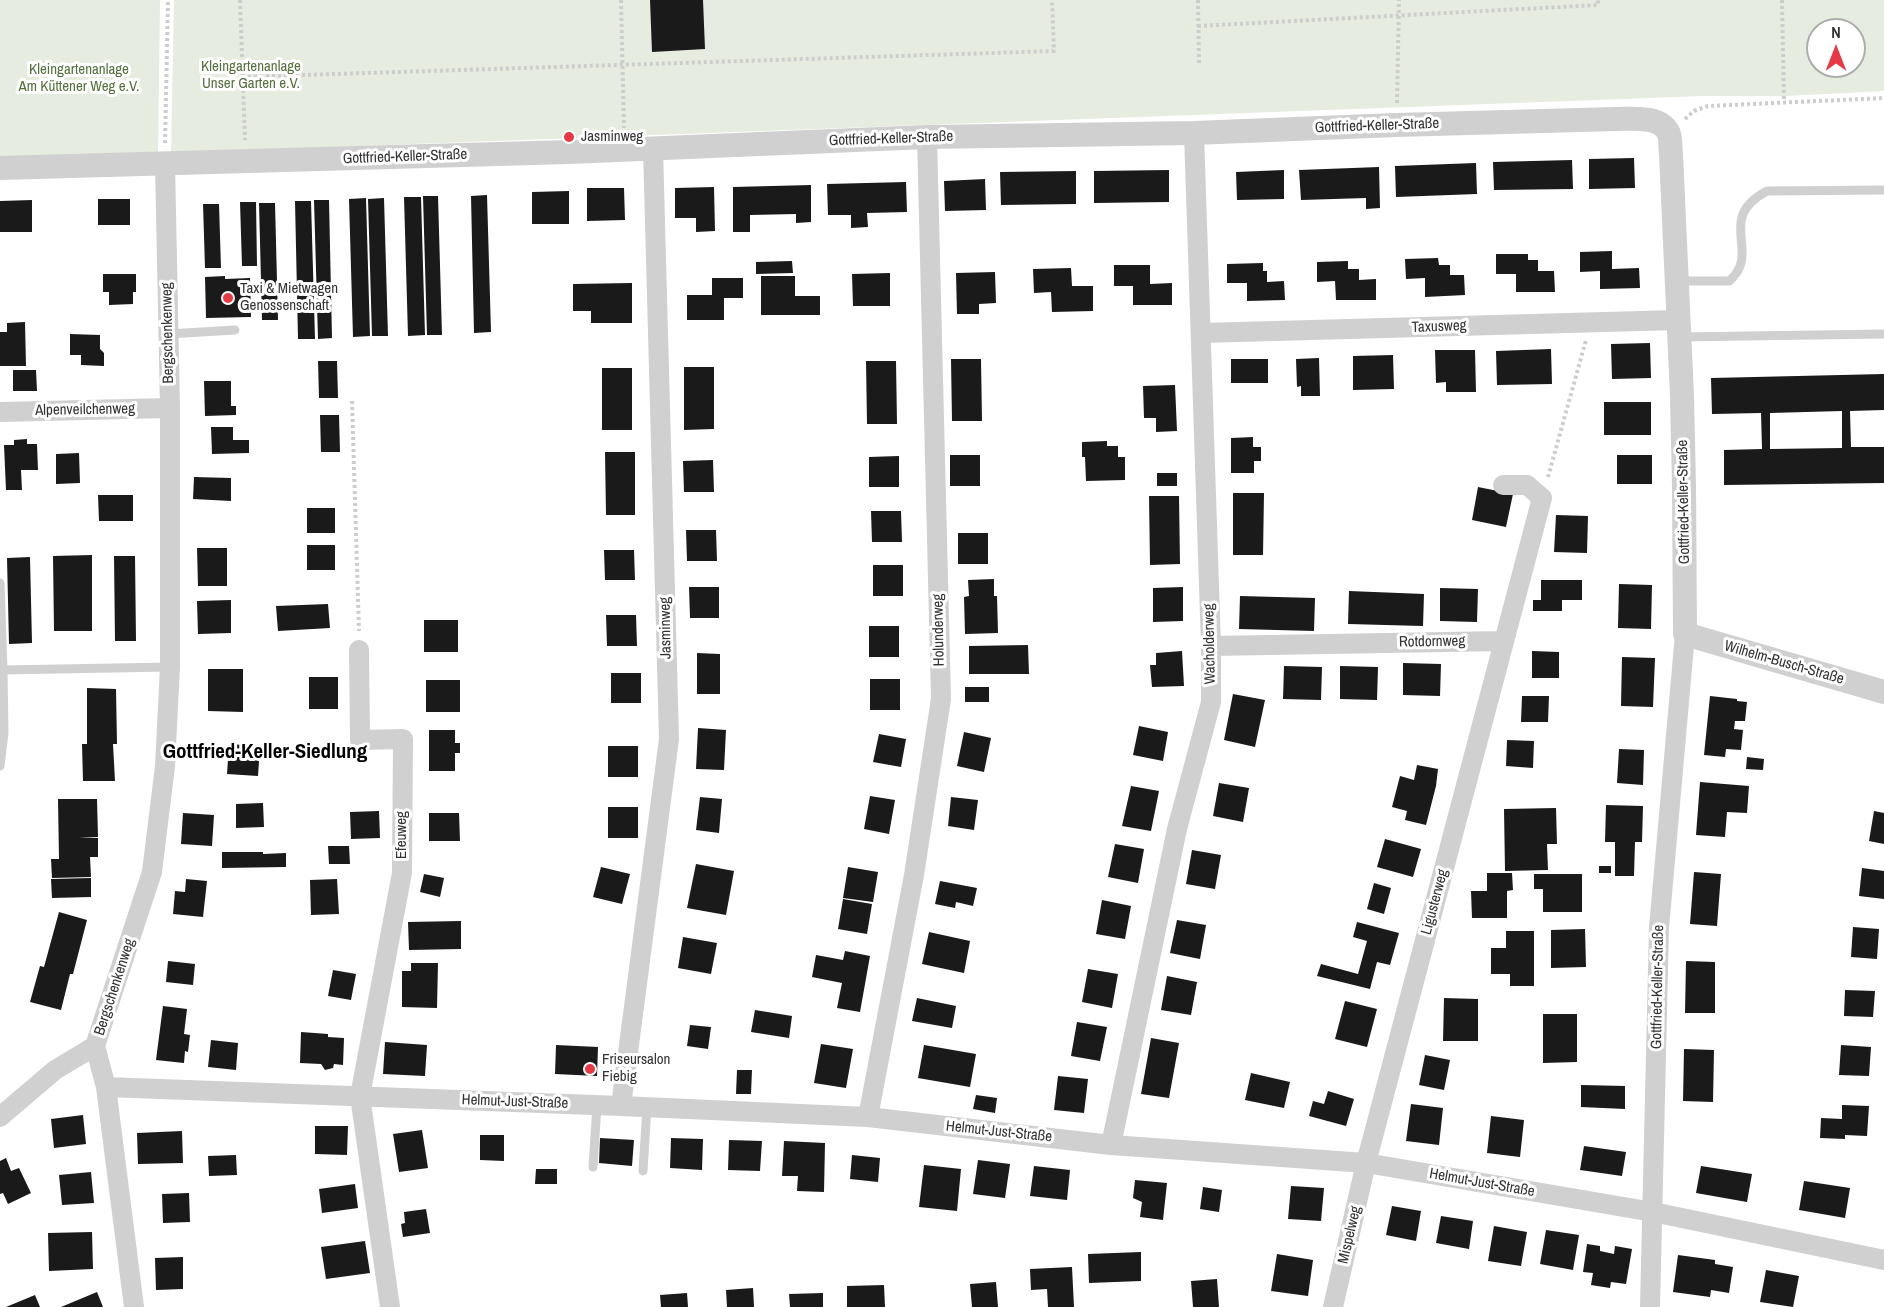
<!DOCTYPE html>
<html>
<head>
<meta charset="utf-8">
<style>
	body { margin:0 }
	#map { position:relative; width:1884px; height:1307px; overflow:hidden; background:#fff; font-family:"Archivo Narrow",sans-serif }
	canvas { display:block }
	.north { position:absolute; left:1806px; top:18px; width:60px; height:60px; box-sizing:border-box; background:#fff; border:2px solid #adadad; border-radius:50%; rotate:0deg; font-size:16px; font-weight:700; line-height:24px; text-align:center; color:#333 }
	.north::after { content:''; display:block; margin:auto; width:21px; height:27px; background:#e63946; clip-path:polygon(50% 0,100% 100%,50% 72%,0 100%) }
</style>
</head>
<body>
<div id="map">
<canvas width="1884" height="1307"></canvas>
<div class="north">N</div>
</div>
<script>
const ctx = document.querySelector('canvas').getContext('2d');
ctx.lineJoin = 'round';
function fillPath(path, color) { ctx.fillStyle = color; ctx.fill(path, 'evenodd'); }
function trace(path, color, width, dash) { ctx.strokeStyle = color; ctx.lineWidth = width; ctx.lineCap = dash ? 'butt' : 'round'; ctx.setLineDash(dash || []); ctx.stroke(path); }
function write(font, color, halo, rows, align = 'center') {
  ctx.font = font + ' "Archivo Narrow",sans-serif'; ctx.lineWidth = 6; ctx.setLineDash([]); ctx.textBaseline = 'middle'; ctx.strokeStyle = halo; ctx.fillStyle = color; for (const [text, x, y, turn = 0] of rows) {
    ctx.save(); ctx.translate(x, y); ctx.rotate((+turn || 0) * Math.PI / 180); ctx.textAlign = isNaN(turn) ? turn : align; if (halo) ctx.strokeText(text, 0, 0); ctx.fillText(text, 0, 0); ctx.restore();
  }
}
const green = new Path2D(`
	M0 0H160L158 154 0 159Z
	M174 0H1884V91L1785 96H1703L171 153ZM1818 30H1854V66H1818Z`);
const building = new Path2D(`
	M650 0H703L705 49 652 52Z
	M1634 158 1635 188 1589 189V159Z
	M1572 160 1573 189 1494 190 1493 162Z
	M1476 163 1477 194 1396 197 1395 166Z
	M1379 167 1380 208 1366 209V198L1301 200 1299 170Z
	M1169 170V202L1094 203V171Z
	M1284 170V199L1237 200 1236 172Z
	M1076 171V204L1001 205 1000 172Z
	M985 179 986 210 945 211 944 181Z
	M906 182 907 212 867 213 868 227 851 228V215H828L827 184Z
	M811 185V222L796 223V214L750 215V232H733V187Z
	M714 187 715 231 696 232V218H675V188Z
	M587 188H624L625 220 587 221Z
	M569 191V224H532V192Z
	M487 195 491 332 474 333 471 196Z
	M423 196H438L442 335H427Z
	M404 197H421L425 335 408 336Z
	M366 198 370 336 353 337 349 199Z
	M384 198 388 336H372L368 199Z
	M98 199H130V225H98Z
	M32 200V232H0V201Z
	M314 200H329L332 338 318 339Z
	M295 201H311L315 339H298Z
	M240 202H256L257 266H242Z
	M259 203H275L278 320H262Z
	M203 204H219L221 268H205Z
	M1612 251V269L1639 268 1640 288 1600 289V271L1580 272V252Z
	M1496 254H1528V260H1538V271H1554L1555 292H1516V274H1496Z
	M1438 258 1439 265H1450V275H1464L1465 295 1425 297V278L1406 279 1405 259Z
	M792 261 793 273 756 274V262Z
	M1348 261V269H1359V280L1376 279V300H1336L1335 281 1317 282V262Z
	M1263 263V271H1267V282L1284 281 1285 300 1247 301V283H1227V264Z
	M1114 265H1150V284L1172 283V305H1133V286H1114Z
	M1071 268 1072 286H1093V311L1052 312 1051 292 1034 293 1033 269Z
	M995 272 996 303 979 304V314H957L956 273Z
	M890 273V306H853L852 274Z
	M103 274H136V292H133V304L109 305V292H103Z
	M225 276V279L250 278 251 317 206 318 205 277Z
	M761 276H795V296H820V315H761Z
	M712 278H743V298H724V320H687V295H712Z
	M632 283V323H591V311H573V284Z
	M25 322 26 366H0V332H7V323Z
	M70 334 100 335V349L104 353V366L81 365V355H70Z
	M1650 343 1651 378 1612 379 1611 344Z
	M1551 349 1552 384 1497 385 1496 351Z
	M1435 350H1475L1476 392H1446V382L1436 383Z
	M1393 355 1394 389 1353 390V356Z
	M1319 358 1320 396H1301V386L1297 387 1296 359Z
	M951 359H981L982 421H952Z
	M1231 359H1268V383H1231Z
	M318 361H337L338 398H319Z
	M866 361H896L897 424H867Z
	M684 367H714V429L684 430Z
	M602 368H632V430H602Z
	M13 370H36L37 391H13Z
	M1884 374V410L1850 411 1851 447H1884V483L1724 485V450L1762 449 1761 413 1712 414 1711 378ZM1842 411V448L1770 449V413Z
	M204 381H231V406H236V415L205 416Z
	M1175 385 1177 431 1156 432V418H1144L1143 386Z
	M1604 402H1651V435H1604Z
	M320 415H339L340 452H321Z
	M211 427H233V440H249V453L212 454Z
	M1253 437V447H1261V461H1254V473H1231V438Z
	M27 439V444H37L38 470H21L22 490H6L4 445H14V440Z
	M1107 441V446H1118V457H1125V480L1086 481 1085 457H1082V442Z
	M605 452H635V515H606Z
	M79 453 80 483 56 484V454Z
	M950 455H980V486H950Z
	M1617 455H1652V484H1617Z
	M899 456V487H869V457Z
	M713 460 714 492H684L683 461Z
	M1157 473H1177V486H1157Z
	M194 477 231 478V501L193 499Z
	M1478 487 1513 494 1506 527 1472 520Z
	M1233 493H1264L1263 555H1233Z
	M98 495H133V521H99Z
	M1149 496H1179L1180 564 1150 565Z
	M307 508H335V533H307Z
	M871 511H901L902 542H872Z
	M1556 515 1588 516 1587 553 1554 552Z
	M686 530H716L717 561H687Z
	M958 533H988V564H958Z
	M307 545H335V570H307Z
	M197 548H227V586H198Z
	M604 550H634L635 580H605Z
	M92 555V631H54L53 556Z
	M114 556H135L136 641H115Z
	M30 557 32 643 9 644 7 558Z
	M873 565H903V596H873Z
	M994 579V596H997L998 633 965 634 964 597 969 596 968 580Z
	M1541 580H1582V600H1562V611H1533V600H1541Z
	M1619 584 1652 585 1651 629 1618 628Z
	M689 587H719V618H690Z
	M1183 587V621L1153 622V588Z
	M1440 588 1478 589 1477 622 1440 621Z
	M1349 591 1424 594 1423 626 1348 624Z
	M1240 596 1315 598 1314 631 1239 629Z
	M231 600V633L198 634 197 601Z
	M328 604 330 628 278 631 276 606Z
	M606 615H636L637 646H607Z
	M424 620H458V652H424Z
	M869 626H899V657H869Z
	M1028 645 1029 674H969V646Z
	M1182 651 1184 686 1152 687 1150 665H1156V653Z
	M1532 651 1559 652V678H1532Z
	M697 653 720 654V694H697Z
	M1622 657 1655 658 1653 707 1621 706Z
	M1403 663 1441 664 1440 696 1403 695Z
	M1284 666 1322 667 1321 700 1283 699Z
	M1340 666 1378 667 1377 700 1340 699Z
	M208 669H243V712L208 711Z
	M611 673H641V703H611Z
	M309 677H338V709H309Z
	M870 679H900V710H870Z
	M426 680H460V712H426Z
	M965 687H989V702H965Z
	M87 688 116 689 117 744H113L115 781H83L82 744H87Z
	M1233 694 1265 700 1255 747 1224 740Z
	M1522 696H1549L1548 722H1521Z
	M1710 696 1737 699V701L1747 702 1745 721H1735L1734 729 1743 730 1741 750 1726 749 1725 757 1704 755Z
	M1139 726 1168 732 1163 761 1133 755Z
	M698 728 726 730 724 770 696 769Z
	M429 730H455V743H460V753H455V771H429Z
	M964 732 991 738 984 772 957 766Z
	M879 734 906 739 901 767 873 762Z
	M1507 740 1534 741 1533 768 1506 766Z
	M229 744 260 746 258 776 227 774Z
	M608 746H638V777H608Z
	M1619 749 1644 750 1643 785 1617 783Z
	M1747 757 1764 759 1763 770 1746 769Z
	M1417 765 1438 769 1436 786 1426 825 1405 820 1407 811 1392 807 1400 776 1414 780Z
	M1700 782 1749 786 1747 813 1727 812 1725 837 1696 835Z
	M1219 783 1249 788 1243 822 1213 816Z
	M1131 786 1159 791 1151 831 1122 826Z
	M870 796 895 800 889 834 864 829Z
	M700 797 722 799 719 833 696 830Z
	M951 797 978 800 974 830 948 826Z
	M58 799H97L98 837 79 838H98V857H90L91 877 52 878 51 859H59Z
	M263 803 264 827 236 828V804Z
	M1606 805 1643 806 1642 842H1635L1634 876H1615V842H1605Z
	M608 807H638V838H608Z
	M1556 808 1557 844H1547L1548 870 1505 871 1504 809Z
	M379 811 380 838 351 839 350 812Z
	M1874 811 1884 813V844L1869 841Z
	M183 813 214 815 212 846 181 844Z
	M429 813H459L460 841H429Z
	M1385 839 1421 849 1413 877 1377 867Z
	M1115 844 1144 849 1138 883 1108 877Z
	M328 846H349L350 864H329Z
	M1192 850 1221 855 1215 889 1186 884Z
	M222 852H263V854L286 853V867L222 868Z
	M696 864 734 871 726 915 687 908Z
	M1599 866H1611V873H1599Z
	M601 867 630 874 622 904 593 897Z
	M848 867 878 872 873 902 843 898Z
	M1862 868 1884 871V899L1859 896Z
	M1694 872 1721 874 1717 926 1690 924Z
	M1487 873H1512L1513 890 1507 891V918H1472L1471 891H1487Z
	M424 874 444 878 440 897 420 892Z
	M1534 874H1582V912H1543V889H1534Z
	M91 878V897L52 898 51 879Z
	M186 879 207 881 203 917 173 914 175 891 185 892Z
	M337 879 339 914 311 915 310 880Z
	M940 881 977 888 973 906 956 902 955 908 935 904Z
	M1374 883 1391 888 1384 914 1367 909Z
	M843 899 872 904 867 934 838 929Z
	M1102 900 1131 906 1125 939 1096 934Z
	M59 912 87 920 73 974H70L61 1010 30 1002 40 966 44 967Z
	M1177 920 1206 925 1200 959 1170 953Z
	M461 921V949L409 950 408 922Z
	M1357 922 1399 933 1390 965 1377 962 1370 989 1317 976 1321 964 1358 974 1367 941 1353 937Z
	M1853 927 1879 929 1877 959 1851 957Z
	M1585 929 1586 967 1551 968V930Z
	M1506 931H1534V986H1510V974H1491V948H1506Z
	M929 932 970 941 964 973 922 964Z
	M683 937 717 943 711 974 678 968Z
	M845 951 870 956 860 1012 837 1008 842 983 812 977 816 955 843 960Z
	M168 961 195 964 193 985 166 982Z
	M1686 961 1715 962V1013H1685Z
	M411 963H438L437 1008 402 1007V971H411Z
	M1088 969 1118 974 1112 1008 1082 1002Z
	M333 970 356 974 351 1000 328 996Z
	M1167 976 1197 982 1191 1015 1161 1010Z
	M1845 990 1875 991 1873 1017 1844 1016Z
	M917 998 956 1006 952 1028 912 1021Z
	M1444 998 1478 999V1041H1443Z
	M1345 1001 1377 1009 1367 1047 1335 1039Z
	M163 1006 187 1009 184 1034 190 1035 188 1052 185 1051 184 1063 156 1060Z
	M755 1010 792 1016 789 1038 751 1032Z
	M1543 1014H1577V1062L1543 1063Z
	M1077 1022 1107 1027 1100 1061 1071 1056Z
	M690 1025 711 1027 708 1049 687 1046Z
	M301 1032 328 1034V1037L344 1038 343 1065 334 1064 333 1068 325 1070 321 1064 300 1063Z
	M1151 1038 1179 1043 1169 1098 1141 1094Z
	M211 1040 238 1043 236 1070 208 1067Z
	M385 1042 427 1045 425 1076 383 1074Z
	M821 1044 853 1049 846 1088 814 1083Z
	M556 1045 598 1047 597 1076 555 1074Z
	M924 1045 976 1054 970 1087 918 1078Z
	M1841 1045 1871 1047 1869 1076 1839 1075Z
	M1684 1049 1714 1050 1713 1102 1683 1101Z
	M1425 1055 1450 1060 1444 1090 1419 1085Z
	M737 1070H752L751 1094H736Z
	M1251 1073 1290 1082 1284 1108 1245 1100Z
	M1058 1076 1088 1079 1084 1113 1054 1110Z
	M1581 1085 1625 1086V1109L1581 1107Z
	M1328 1091 1354 1099 1346 1126 1309 1116 1313 1101 1324 1104Z
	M976 1095 997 1098 995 1113 973 1109Z
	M1411 1104 1443 1108 1439 1145 1406 1141Z
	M1842 1105 1869 1106 1867 1136 1845 1135V1139L1820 1138 1821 1118 1842 1119Z
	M83 1115 86 1144 54 1148 51 1119Z
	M1491 1116 1524 1120 1520 1157 1487 1153Z
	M315 1126H348L347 1155 315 1154Z
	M422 1130 428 1168 399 1172 393 1134Z
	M182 1131 183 1163 138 1164 137 1133Z
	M480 1135H504V1161L480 1160Z
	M600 1138 634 1140 632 1166 599 1163Z
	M671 1138 703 1139 702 1170 670 1168Z
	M729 1140 762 1141 760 1171 728 1170Z
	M784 1141 825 1143 824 1192 797 1191 798 1176H782Z
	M1584 1146 1626 1152 1622 1176 1580 1170Z
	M236 1155 237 1175 209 1176 208 1156Z
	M852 1155 880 1158 878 1182 850 1179Z
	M6 1158 11 1171 19 1168 31 1193 8 1204 3 1193 0 1194V1161Z
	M978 1160 1010 1164 1005 1198 973 1194Z
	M924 1165 961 1169 957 1211 919 1207Z
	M1034 1166 1070 1170 1067 1200 1030 1196Z
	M1701 1166 1752 1174 1747 1202 1696 1193Z
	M536 1169H557V1184H535Z
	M91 1172 94 1203 62 1205 59 1175Z
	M1135 1180 1167 1183 1163 1220 1140 1217 1142 1202 1133 1198Z
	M1804 1181 1850 1188 1845 1218 1799 1210Z
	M355 1184 358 1208 322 1213 319 1189Z
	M1291 1186 1324 1188 1321 1221 1288 1219Z
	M1203 1187 1222 1190 1219 1212 1200 1209Z
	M189 1193 190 1222 163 1223 162 1194Z
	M1392 1206 1421 1211 1416 1241 1386 1235Z
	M426 1209 430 1233 403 1237 401 1224 405 1223 404 1212Z
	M1441 1216 1473 1221 1469 1249 1436 1243Z
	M1494 1226 1527 1232 1521 1266 1488 1261Z
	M1546 1230 1579 1235 1573 1270 1540 1264Z
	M92 1232 93 1269 49 1271 48 1233Z
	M365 1241 370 1273 326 1279 321 1247Z
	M1587 1244 1600 1246V1251L1614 1254 1615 1246 1632 1249 1626 1284 1611 1282 1610 1288 1591 1285 1593 1273 1583 1272Z
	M1141 1252V1281L1089 1283 1088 1254Z
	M1277 1254 1313 1260 1308 1296 1271 1291Z
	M1678 1255 1715 1260V1264L1733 1267 1729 1293 1711 1290 1710 1297 1673 1292Z
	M183 1257V1289L156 1290 155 1258Z
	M1072 1267 1074 1307H1048L1047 1289 1031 1290 1030 1269Z
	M1766 1270 1799 1276 1793 1307 1760 1302Z
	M1217 1279 1219 1307H1193L1191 1281Z
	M996 1282 998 1307H972L970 1284Z
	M884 1285 885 1307H847V1286Z
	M753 1288 754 1307H727L726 1290Z
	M97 1292 103 1307H61Z
	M687 1293 688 1307H661L660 1295Z
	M823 1293V1307H790L789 1294Z
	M35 1295 40 1307H6Z`);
const path = new Path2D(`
	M240 0 245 140
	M621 0 624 128
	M1198 0 1199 63
	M1782 0 1784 102
	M1198 26 1598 5V0
	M242 77 1054 51 1052 0
	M1397 103 1399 0
	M1685 119 1694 111 1708 106 1884 98
	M165 143 168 0
	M352 401 359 631
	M1548 477 1586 340`);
const service = new Path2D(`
	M1678 281H1729C1763 253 1714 219 1767 191L1884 190
	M168 334 235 330
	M1679 337 1884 334
	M0 583 3 670
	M0 766 4 733 3 670 170 667
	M593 1167 597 1105
	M643 1171 647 1107`);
const minor = new Path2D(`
	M1201 333 1678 320
	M0 412 170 408
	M1211 646 1504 641
	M359 650 360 740 403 739 402 873 360 1096 390 1307
	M106 1087 621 1106 868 1117 1111 1145 1366 1163 1653 1212 1884 1260
	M621 1106 669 739 653 148
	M0 1117 55 1070 95 1046
	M868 1117 914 875 941 699 927 137
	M1111 1145 1177 829 1211 702V646L1194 133
	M134 1307 106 1087 95 1046 152 872 165 766 170 667V408L165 164
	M1333 1307 1366 1163 1542 498 1527 485H1503
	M1650 1307 1659 928 1685 634`);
const tertiary = new Path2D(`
	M0 168 569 152 927 137 1194 133 1396 125 1616 119C1632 119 1661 115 1669 134 1671 140 1670 148 1671 154L1682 396 1684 486 1685 634 1884 692`);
const markers = [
	[569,137,6,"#e63946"],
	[228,298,6,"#e63946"],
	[590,1069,6,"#e63946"]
];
const parkNames = [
	["Kleingartenanlage",251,67],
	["Unser Garten e.V.",251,84],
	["Kleingartenanlage",79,70],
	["Am Küttener Weg e.V.",79,87]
];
const streetNames = [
	["Gottfried-Keller-Straße",1377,126,-2],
	["Gottfried-Keller-Straße",891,139,-2],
	["Gottfried-Keller-Straße",405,157,-2],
	["Taxusweg",1439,327,-2],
	["Bergschenkenweg",168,333,-91],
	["Alpenveilchenweg",85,410,-1],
	["Gottfried-Keller-Straße",1684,502,-91],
	["Jasminweg",666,628,-91],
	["Holunderweg",939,630,-91],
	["Rotdornweg",1432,642,-1],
	["Wacholderweg",1210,644,-91],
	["Wilhelm-Busch-Straße",1784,663,16],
	["Efeuweg",402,835,-90],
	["Ligusterweg",1435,902,-75],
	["Bergschenkenweg",115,987,-72],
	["Gottfried-Keller-Straße",1658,987,-89],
	["Helmut-Just-Straße",515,1102,2],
	["Helmut-Just-Straße",999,1132,6],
	["Helmut-Just-Straße",1482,1183,10],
	["Mispelweg",1350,1235,-77]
];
const poiNames = [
	["Jasminweg",581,137],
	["Taxi & Mietwagen",240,289],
	["Genossenschaft",240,306],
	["Friseursalon",602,1060],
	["Fiebig",602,1077]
];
const districtNames = [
	["Gottfried-Keller-Siedlung",265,752]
];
fillPath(green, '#e6ecdf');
fillPath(building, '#1a1a1a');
trace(path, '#cdcdcd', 4, [3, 3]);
trace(service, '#d0d0d0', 9);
trace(minor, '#d0d0d0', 20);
trace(tertiary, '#d0d0d0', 24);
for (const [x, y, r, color] of markers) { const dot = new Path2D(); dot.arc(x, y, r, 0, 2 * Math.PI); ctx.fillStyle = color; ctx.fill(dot); trace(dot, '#fff', 2); }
write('15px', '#56703f', '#fff', parkNames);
write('15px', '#333', '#fff', streetNames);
write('15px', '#333', '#fff', poiNames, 'left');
write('bold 21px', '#000', '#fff', districtNames);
</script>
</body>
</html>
